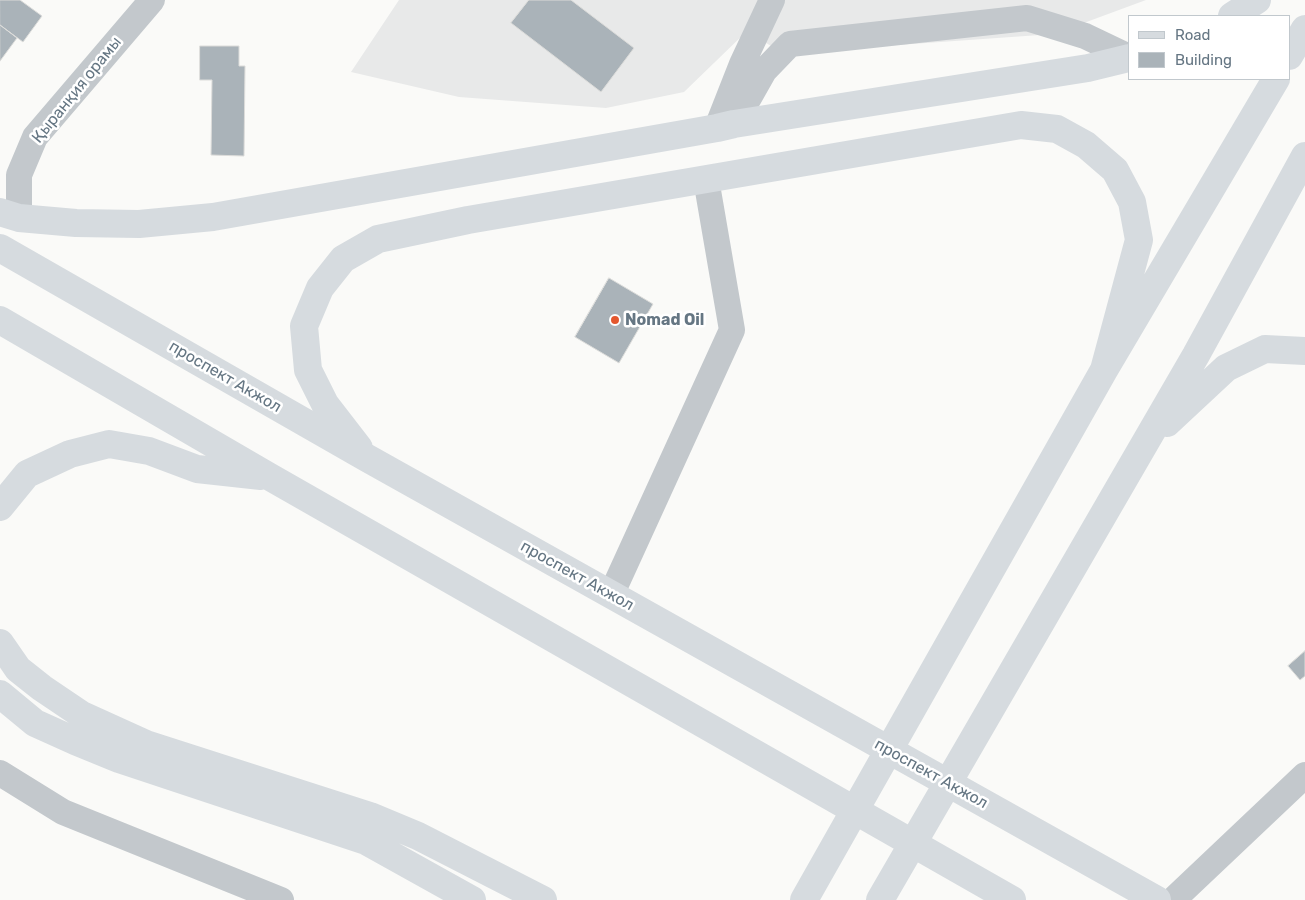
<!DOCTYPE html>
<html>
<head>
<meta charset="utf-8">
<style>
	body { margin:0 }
	#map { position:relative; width:1305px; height:900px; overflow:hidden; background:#fafaf8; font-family:Rubik,sans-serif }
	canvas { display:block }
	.legend { position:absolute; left:1128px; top:15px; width:162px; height:65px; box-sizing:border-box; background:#fff; border:1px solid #c1c8cd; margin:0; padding:6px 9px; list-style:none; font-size:15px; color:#657683 }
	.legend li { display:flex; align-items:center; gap:10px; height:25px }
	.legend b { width:25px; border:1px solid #c1c8cd }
</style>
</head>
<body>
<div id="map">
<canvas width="1305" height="900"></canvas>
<ul class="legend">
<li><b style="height:6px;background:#d6dbdf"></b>Road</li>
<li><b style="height:14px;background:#aab3b9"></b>Building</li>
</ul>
</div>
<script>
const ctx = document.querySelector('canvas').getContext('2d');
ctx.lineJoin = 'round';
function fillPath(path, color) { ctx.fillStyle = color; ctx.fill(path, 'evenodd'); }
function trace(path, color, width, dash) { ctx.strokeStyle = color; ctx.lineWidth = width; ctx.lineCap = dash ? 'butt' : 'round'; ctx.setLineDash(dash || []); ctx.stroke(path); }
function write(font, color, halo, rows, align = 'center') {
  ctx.font = font + ' Rubik,sans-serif'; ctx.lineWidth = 5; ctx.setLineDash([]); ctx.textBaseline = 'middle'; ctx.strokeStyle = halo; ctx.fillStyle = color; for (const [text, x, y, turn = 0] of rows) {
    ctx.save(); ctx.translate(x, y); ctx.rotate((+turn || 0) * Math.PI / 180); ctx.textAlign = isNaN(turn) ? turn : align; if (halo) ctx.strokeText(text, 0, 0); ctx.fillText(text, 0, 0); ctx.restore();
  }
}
const built = new Path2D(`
	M399 0H1146L1054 34 784 53 746 32 684 92 606 108 459 97 351 72Z`);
const building = new Path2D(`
	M0 0H20L42 16 23 42 0 25Z
	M529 0H571L634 48 601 92 511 23Z
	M0 25 17 38 0 61Z
	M200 46H239V66H245L244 156 211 155 212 80H200Z
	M609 278 653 304 619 363 575 337Z
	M1305 651V676L1300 680 1288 666Z`);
const minor = new Path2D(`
	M734 124 764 71 790 44 1027 18 1085 36 1129 57
	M718 125 742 64 772 0
	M19 218V175L35 137 152 0
	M611 595 732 330 706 179
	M0 773 63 812 281 900
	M1173 900 1305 775`);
const major = new Path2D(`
	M1232 16 1257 0
	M1289 56 1305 29
	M0 212 19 218 76 223 139 224 213 217 717 128 734 124 1088 68 1129 58
	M0 248 367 458 1157 900
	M0 320 270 477 1012 900
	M1167 423 1226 368 1265 349 1305 351
	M359 448 325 404 308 370 304 326 320 288 343 259 378 239 468 220 1021 125 1057 129 1086 145 1115 170 1132 202 1139 240 1104 370
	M0 507 27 474 70 454 109 444 149 451 197 469 261 476
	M0 643 18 669 42 688 82 715 146 744 370 816 418 836 543 900
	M0 694 35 723 75 741 119 759 366 841 472 900
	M804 900 1104 370 1276 79
	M880 900 1196 355 1305 156`);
const markers = [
	[615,320,5,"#e4572e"]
];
const streetNames = [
	["Қыранқия орамы",77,90,-51],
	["проспект Акжол",225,377,30],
	["проспект Акжол",577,576,29],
	["проспект Акжол",931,774,29]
];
const poiNames = [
	["Nomad Oil",625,320]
];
fillPath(built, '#e8e9e9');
fillPath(building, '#aab3b9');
trace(building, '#dcdcda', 1);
trace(minor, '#c3c8cc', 26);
trace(major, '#d6dbdf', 28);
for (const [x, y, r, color] of markers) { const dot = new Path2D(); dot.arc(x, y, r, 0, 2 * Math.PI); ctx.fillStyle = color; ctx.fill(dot); trace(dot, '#fff', 2); }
write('16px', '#657683', '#fff', streetNames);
write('bold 16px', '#657683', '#fff', poiNames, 'left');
</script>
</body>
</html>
